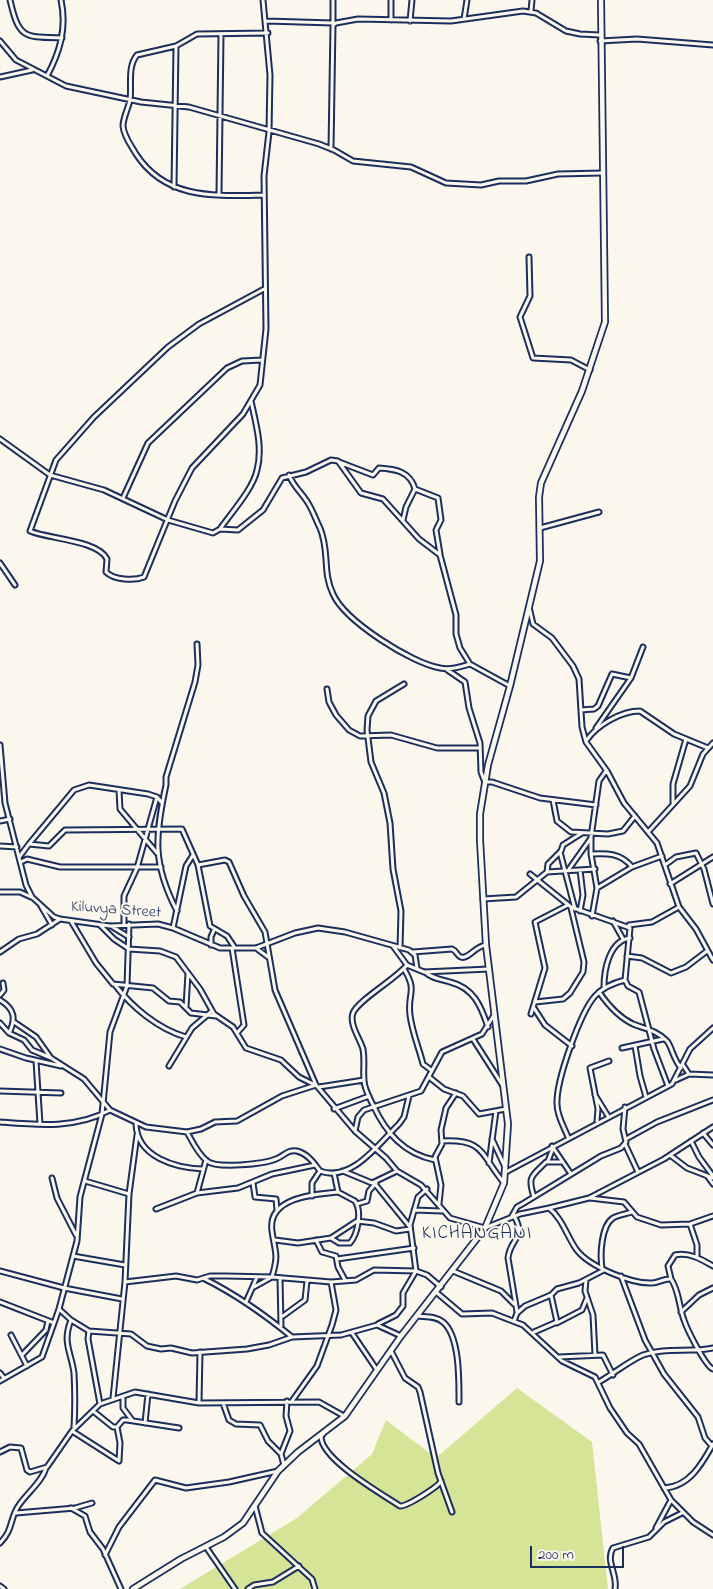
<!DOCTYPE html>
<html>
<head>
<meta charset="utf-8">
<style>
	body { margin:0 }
	#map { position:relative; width:713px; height:1589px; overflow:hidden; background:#fbf7ec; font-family:"Indie Flower",sans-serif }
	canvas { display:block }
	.scale { position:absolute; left:530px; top:1546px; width:94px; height:22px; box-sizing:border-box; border:2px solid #1b2f5e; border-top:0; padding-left:6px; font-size:15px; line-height:18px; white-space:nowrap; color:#1b2f5e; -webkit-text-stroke:4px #fbf7ec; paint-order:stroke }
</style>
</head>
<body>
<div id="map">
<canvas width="713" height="1589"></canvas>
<div class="scale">200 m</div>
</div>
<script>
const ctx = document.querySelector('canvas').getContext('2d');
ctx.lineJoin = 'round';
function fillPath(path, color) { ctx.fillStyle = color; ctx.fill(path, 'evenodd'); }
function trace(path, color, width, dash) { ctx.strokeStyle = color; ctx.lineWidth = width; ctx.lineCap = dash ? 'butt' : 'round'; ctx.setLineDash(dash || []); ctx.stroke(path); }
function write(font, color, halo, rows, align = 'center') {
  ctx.font = font + ' "Indie Flower",sans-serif'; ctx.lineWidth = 4; ctx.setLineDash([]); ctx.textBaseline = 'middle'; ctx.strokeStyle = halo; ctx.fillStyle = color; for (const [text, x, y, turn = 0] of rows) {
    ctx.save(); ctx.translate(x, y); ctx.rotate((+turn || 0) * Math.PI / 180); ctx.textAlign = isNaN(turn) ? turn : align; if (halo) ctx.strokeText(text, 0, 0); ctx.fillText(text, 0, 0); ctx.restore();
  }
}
const green = new Path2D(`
	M517 1388 592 1442 608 1589H180L297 1518 372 1454 386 1420 436 1458Z`);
const minor = new Path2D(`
	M10 0C19 39 24 37 62 38
	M263 0 270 75 269 132 264 176 266 329 260 385 243 414 192 468 175 501 144 577C134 581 114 580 106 572L107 559C98 540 48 539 30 531L56 460 94 417 168 347 199 324 264 289
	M531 11 532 0
	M464 19 467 0
	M391 20V0
	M266 21 333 23
	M410 21 412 0
	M333 24V0
	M0 41 16 60 66 86 141 102 189 107 319 144 334 150 353 161 411 167 446 183 481 185 499 181H526L558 174 602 173
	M600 41 637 39 713 45
	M47 76C60 52 67 28 61 0
	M0 77 32 70
	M331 149 333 25 336 23 358 19 451 21 523 11 536 13 566 31 580 34 600 35
	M174 187 176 46
	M219 194 221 34
	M264 195C215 196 166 200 136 154 131 145 124 137 123 126 123 118 128 109 130 100 132 86 127 67 137 55L176 46 197 34 268 33
	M529 257 530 296 520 317 533 358 571 360 590 370
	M0 439 50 475 104 490 168 520 213 533 220 529C231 513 253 489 257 470 263 448 256 424 251 401
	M339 462 373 475 379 468C395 469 410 471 415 489
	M289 475C293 486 302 493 308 503 313 511 316 520 320 528 330 552 322 571 333 594 345 621 411 663 440 668 451 670 460 667 470 664
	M123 498 148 443 227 368 242 361 262 360
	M403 520 406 507 415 489 438 498 441 520 436 530 440 554
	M540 528 599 512
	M220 529 238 530 263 510 282 478 306 472 331 460 338 461 361 493 383 499 419 539 440 555 456 615V634L460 648 470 664 510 686
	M0 563 15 585
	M529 607 533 624 552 638 573 666 579 679 582 727 586 742 607 771 624 803 657 843 679 907 696 929 713 960
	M446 669 465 682 469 708 480 743 481 772 484 780
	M327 689 329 702 336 715 349 730 360 736 391 735 437 748H480
	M581 710 594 709 598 706 612 674 631 678
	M596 728 631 678 643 647
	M586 741C597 725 621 711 640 711L674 734 708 748
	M0 745 5 803 26 885 32 897 54 917 60 919 110 926 158 924 173 928 220 948H256L295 933 318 928 345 932 409 950 415 955 417 968
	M485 782H492L540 798 596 805
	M119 790 120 809 157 853
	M553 800 557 821 571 832 608 834 623 831 635 816
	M673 803V784L686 739
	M0 821 10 819
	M649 831 690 786 703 754 713 743
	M29 844 74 790 89 785 148 794 157 797 162 803
	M0 846 17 847
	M560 852 575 909
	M591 854C607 853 621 853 632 867
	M20 856 29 844 49 846 65 830 182 829 198 865 210 926 227 936 235 948
	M21 862 27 859 60 867H161
	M198 865 225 860 229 862 244 896 265 932 275 990 316 1085
	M665 865 676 857 696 853 704 869 713 904
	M569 869 591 838
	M547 872 595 869
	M530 874 571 907 630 928 625 980 628 986 639 992 654 1049 668 1086
	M670 884 713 857
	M597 888 632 867 662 856
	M0 892H20L31 897
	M483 899 516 897 547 872 548 864 561 851 563 845 582 833
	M41 906 52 925
	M177 911C152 863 155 836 166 785V777L195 682 198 665 197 644
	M580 911 583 895 580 870
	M592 916 597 888 591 854V837L599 781 606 771
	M71 921 96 963 113 984 153 988 169 1001 180 1002 191 1013 216 1016
	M613 921 623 939
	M124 924V896L137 868 157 797
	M100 925 114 939 129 949 160 951 176 957 200 989 214 1014 233 1027 246 1048 281 1060 299 1077 313 1084
	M629 925 652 922 679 907
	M111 926 129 937
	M173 928 186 866 193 855
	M211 945V937L214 930
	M393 946 407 965 424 972 489 969
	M232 948 244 1025 237 1033
	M256 948 268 957
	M400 948 401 911 393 869 390 823 384 793 371 762 367 730 368 716 376 701 404 684
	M0 952 19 939 37 934 60 919
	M413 952 452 949C457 951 457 956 461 957 468 960 475 946 486 945
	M627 956 642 958 671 973 686 967 707 951
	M407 965C396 979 358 1000 353 1013 349 1024 360 1039 363 1049 365 1060 363 1069 364 1080 364 1088 369 1097 373 1105 386 1133 404 1154 435 1160
	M404 969C418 992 407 993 410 1015 412 1032 419 1048 423 1064L431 1070
	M425 972C433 979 440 979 450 982 474 988 481 1006 488 1027
	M115 985C132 1007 158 1029 186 1037
	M604 987C604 970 609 941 630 938
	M599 992C608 1005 618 1017 633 1024 645 1029 656 1030 667 1041 672 1047 673 1059 681 1068
	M0 995 4 990 3 983
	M0 1000C15 1009 16 1019 9 1033
	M535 1002 563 999 570 993 583 972 584 962 571 908
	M186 1007 188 973
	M534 1008 545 1025 572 1046
	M531 1014 545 968 535 922 568 905
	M14 1022 36 1037 51 1058
	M0 1023 9 1033 24 1040 32 1050 51 1058 84 1079 110 1110 146 1127 187 1132 201 1129 215 1122 237 1121 282 1096 316 1085 355 1131 386 1158 397 1171 421 1185 450 1218 485 1228 520 1214 549 1208C562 1218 567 1236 576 1249 588 1266 631 1284 652 1283 659 1283 664 1278 671 1279 679 1290 679 1307 684 1320 687 1329 705 1366 713 1369
	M473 1039 503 1086
	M635 1046 640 1076 646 1097
	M622 1048 663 1039
	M0 1049 26 1058 61 1066
	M36 1061 40 1124
	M683 1065 689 1074
	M169 1066 192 1028 212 1011
	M429 1077 444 1089 463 1096 479 1114 506 1109
	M676 1080 689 1074 713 1075
	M319 1087 364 1080
	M0 1091 61 1093
	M595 1095 608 1116
	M334 1109 369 1096
	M597 1121 598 1109 590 1068 609 1061
	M0 1122C37 1125 76 1129 110 1110
	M136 1124C137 1157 175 1168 203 1169
	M355 1131 358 1117 364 1110 421 1091 442 1052 482 1034 494 1015
	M187 1132C192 1141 198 1154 207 1161 217 1169 264 1164 276 1159 284 1156 288 1149 297 1151 308 1154 314 1163 320 1171 352 1183 380 1142 399 1124L404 1117 409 1096
	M703 1133 713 1145
	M568 1137C564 1127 557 1116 557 1104 556 1081 580 1013 595 996 603 987 613 983 625 980
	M492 1139 504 1165
	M626 1139 657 1122 713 1100
	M442 1141C485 1139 480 1154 504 1183
	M691 1141 699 1157 713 1176
	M625 1144 638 1172
	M552 1146 571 1174
	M670 1155 687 1168 713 1178
	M548 1161 553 1148
	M489 1163 496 1111
	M343 1171 372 1183 397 1171
	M506 1172 672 1084 690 1049 713 1028
	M708 1177 713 1184
	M52 1178 57 1198 76 1235
	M85 1181 129 1194
	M253 1183 255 1197 276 1199 277 1210
	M375 1184 410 1227
	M197 1193 206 1160
	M312 1196V1183L320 1171
	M534 1197C527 1176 532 1176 546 1162H561
	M590 1198 624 1202 637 1217 661 1225 690 1224 713 1216
	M357 1204 367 1201 369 1191 376 1183
	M439 1204 441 1185 435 1157 442 1144 441 1130 446 1108 456 1093
	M549 1208 589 1198 664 1159 713 1127
	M156 1209 197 1193 238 1188 272 1174 315 1165
	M414 1210 442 1211
	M512 1216 517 1207 524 1203 601 1156 621 1148 626 1142 623 1129 625 1107
	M514 1216C527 1238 510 1238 508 1258L517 1312
	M690 1224 697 1245V1257
	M331 1238 339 1243H350C358 1234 362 1211 355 1201L338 1192 334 1173
	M275 1240 298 1243 331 1238 357 1221 374 1223 396 1231 410 1229
	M316 1240 322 1252 336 1256 338 1267 345 1280
	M73 1256 125 1265
	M337 1259 414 1248
	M602 1268C600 1255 601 1226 613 1218 618 1215 626 1214 632 1212
	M0 1271 64 1288 122 1299
	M453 1271 501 1291 514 1304
	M621 1276 645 1340 664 1374 698 1417 705 1438 712 1446
	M280 1278 281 1326
	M205 1279C237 1295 265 1315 292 1337L341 1335 377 1325 401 1336
	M671 1279 668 1266 675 1255C689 1252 701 1259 713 1266
	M586 1280 585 1291 593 1315 595 1355
	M125 1282 176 1276 197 1280 210 1276H226L272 1277 331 1282 356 1280 374 1270 416 1271 427 1275 441 1287
	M254 1287 272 1277C279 1253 275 1253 272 1231 267 1197 316 1194 338 1192
	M436 1292 462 1314 492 1313 523 1325 562 1361 595 1377 610 1408 627 1433 639 1444 671 1500 693 1522 713 1535
	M0 1302 54 1323
	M246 1302 257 1277
	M59 1309 71 1320 89 1331 131 1334 147 1346 161 1349 171 1348 192 1353 247 1349 269 1345 292 1337
	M681 1312 699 1295 713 1288
	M283 1316 305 1300 307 1281
	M417 1316C426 1317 436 1316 443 1322 460 1336 459 1381 459 1402
	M71 1320C62 1343 71 1351 74 1373 75 1391 75 1409 74 1428
	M514 1321 517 1313 525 1306 551 1295 557 1289 579 1283 604 1270
	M557 1323 582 1310 587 1298
	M378 1324 396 1315 403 1306V1293L416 1271 410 1225 418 1197 427 1189
	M89 1331 88 1339 100 1404
	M534 1332 557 1322 551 1295
	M352 1333 377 1370
	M11 1335 27 1366
	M391 1351 405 1378 418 1387 420 1392 438 1473 452 1512
	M22 1355 46 1330 48 1321
	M559 1357 603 1355 613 1375
	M0 1373 4 1378
	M0 1381 42 1357 59 1309 77 1241 80 1197 102 1114 110 1032 127 986 129 924
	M599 1382C613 1374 629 1361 643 1355 666 1347 690 1353 713 1348
	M113 1398 125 1282 129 1194 137 1135
	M123 1398V1408L132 1420
	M292 1401 317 1366 332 1325 336 1310 331 1282
	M199 1403 200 1352
	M223 1403 229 1420 236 1424 260 1425 268 1441 281 1454
	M93 1411 113 1427H117L123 1420H127L179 1428
	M145 1423 148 1394
	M72 1431 119 1461 120 1443 117 1427
	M323 1434 321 1437C322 1460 382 1494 400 1506 406 1507 438 1487 441 1481
	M0 1452 10 1447 21 1448 27 1470 30 1472 47 1467 72 1431 100 1404 135 1392 199 1403 319 1402 344 1416
	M284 1465 281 1454 290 1431 286 1416 287 1401
	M664 1488C689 1487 702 1464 713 1444
	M255 1506 262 1533 312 1579 315 1589
	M71 1508 85 1516 90 1532 103 1549 121 1589
	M16 1513 75 1508 92 1503
	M656 1528 671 1500
	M0 1543C14 1529 9 1519 19 1505 27 1493 42 1482 46 1468
	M206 1547 235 1589
	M105 1555 119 1527 155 1480 186 1488 229 1482 278 1471
	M0 1586 4 1589
	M248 1589 254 1585 273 1582 299 1566
	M615 1589C618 1575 605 1561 613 1548L649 1537 664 1522 682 1513`);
const tertiary = new Path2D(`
	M133 1589 181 1559 224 1537 243 1523 278 1471 298 1452 345 1416 401 1336 485 1228 504 1183 508 1124 486 945 480 840V814L488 765 510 686 540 561 539 497 541 483 582 391 605 322 601 0`);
const streetNames = [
	["Kiluvya Street",116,911,4]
];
const quarterNames = [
	["KICHANGANI",477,1235]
];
fillPath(green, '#d6e497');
trace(minor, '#1b2f5e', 7);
trace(tertiary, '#1b2f5e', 8);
trace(minor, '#fbf7ec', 3);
trace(tertiary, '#fbf7ec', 4.5);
write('16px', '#1b2f5e', '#fbf7ec', streetNames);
ctx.letterSpacing = '1px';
write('19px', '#1b2f5e', '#fbf7ec', quarterNames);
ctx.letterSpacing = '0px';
</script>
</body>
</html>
